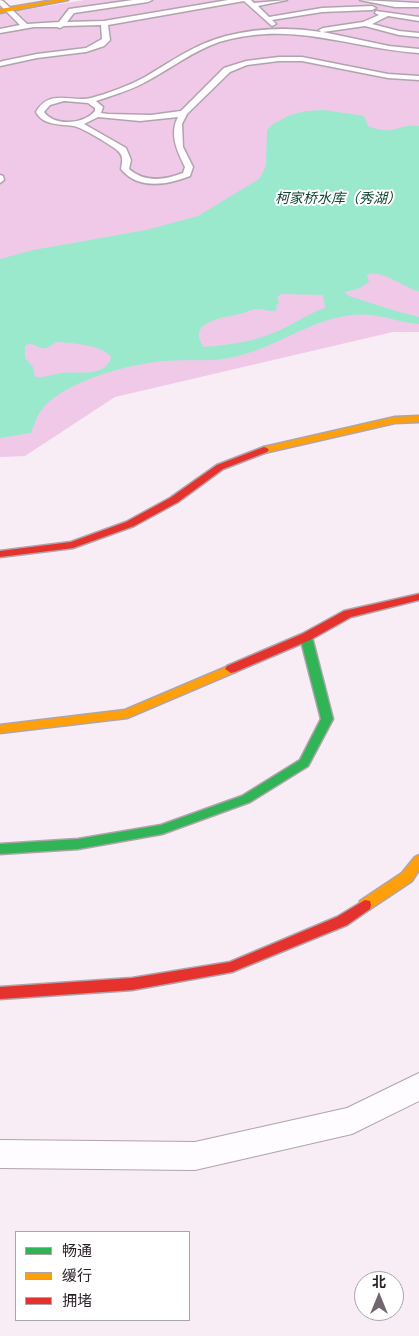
<!DOCTYPE html>
<html>
<head>
<meta charset="utf-8">
<style>
	body { margin:0 }
	#map { position:relative; width:419px; height:1336px; overflow:hidden; background:#f8ecf5; font-family:"Titillium Web","Noto Sans SC",sans-serif }
	canvas { display:block }
	.legend { position:absolute; left:15px; top:1231px; width:175px; height:90px; box-sizing:border-box; background:#fff; border:1px solid #a9a5a8; margin:0; padding:6px 9px; list-style:none; font-size:15px; color:#281e26 }
	.legend li { display:flex; align-items:center; gap:10px; height:25px }
	.legend b { width:25px; border:1px solid #a9a5a8 }
	.north { position:absolute; left:354px; top:1271px; width:50px; height:50px; box-sizing:border-box; background:#fff; border:1px solid #a9a5a8; border-radius:50%; rotate:0deg; font-size:14px; font-weight:700; line-height:20px; text-align:center; color:#281e26 }
	.north::after { content:''; display:block; margin:auto; width:18px; height:22px; background:#71666e; clip-path:polygon(50% 0,100% 100%,50% 72%,0 100%) }
</style>
</head>
<body>
<div id="map">
<canvas width="419" height="1336"></canvas>
<ul class="legend">
<li><b style="height:6px;background:#30b455"></b>畅通</li>
<li><b style="height:6px;background:#ff9f0a"></b>缓行</li>
<li><b style="height:6px;background:#e5322d"></b>拥堵</li>
</ul>
<div class="north">北</div>
</div>
<script>
const ctx = document.querySelector('canvas').getContext('2d');
ctx.lineJoin = 'round';
function fillPath(path, color) { ctx.fillStyle = color; ctx.fill(path, 'evenodd'); }
function trace(path, color, width, dash) { ctx.strokeStyle = color; ctx.lineWidth = width; ctx.lineCap = dash ? 'butt' : 'round'; ctx.setLineDash(dash || []); ctx.stroke(path); }
function write(font, color, halo, rows, align = 'center') {
  ctx.font = font + ' "Titillium Web","Noto Sans SC",sans-serif'; ctx.lineWidth = 4; ctx.setLineDash([]); ctx.textBaseline = 'middle'; ctx.strokeStyle = halo; ctx.fillStyle = color; for (const [text, x, y, turn = 0] of rows) {
    ctx.save(); ctx.translate(x, y); ctx.rotate((+turn || 0) * Math.PI / 180); ctx.textAlign = isNaN(turn) ? turn : align; if (halo) ctx.strokeText(text, 0, 0); ctx.fillText(text, 0, 0); ctx.restore();
  }
}
const green = new Path2D(`
	M84 0H419V332H393L115 397 25 456 0 457V14Z`);
const water = new Path2D(`
	M324 110 364 116 368 126C396 137 397 123 419 126V291C404 289 382 268 367 275L369 282 358 289 344 292 349 296 396 311 419 317V324C395 322 377 312 352 315 307 320 272 351 228 358 207 362 185 359 164 361 129 364 60 382 40 412 36 418 34 426 31 433L0 438V259L33 250 146 230 198 216 259 179 266 166 267 130 273 124 290 115 306 111ZM282 294 323 295 325 308C309 313 296 323 280 330 257 341 229 345 204 347 186 322 222 318 239 314 246 313 251 309 258 309 264 309 271 313 277 310L276 306 279 302 277 297ZM58 342C72 343 103 345 111 357 106 378 76 371 62 373 53 374 44 378 35 377L33 367 25 358V346C34 340 37 350 46 348 50 347 53 343 58 342Z`);
const lane = new Path2D(`
	M0 0 3 1 27 24 59 22 69 9 133 0H152L148 2 74 13 67 22 104 21 228 0H251L254 3 287 0 258 6 269 17 322 8 372 6 376 8 372 10 322 12 272 20 276 24 272 26 244 1 108 25 110 40 104 46 86 52 37 58 0 66V62L3 61 37 54 86 48 102 39 101 25 64 26 60 28 57 27H34L0 33V29L20 25 0 5Z
	M360 0 419 3V7H395Z
	M376 11 419 17V21L388 16 372 24 399 31 419 33V37L399 35 365 26 323 32 389 46 419 49V53C348 48 293 20 219 42 193 51 173 67 149 80 132 90 114 95 96 101L103 107 101 113 108 114 151 115 181 111 224 68 246 61 279 57H302L388 74 419 76V80L388 78 302 61H279L247 65 230 72 187 114 182 124 183 147 193 167 190 176C167 185 138 190 121 169 122 163 124 156 118 151 113 146 81 127 74 126 61 124 43 126 36 112 49 88 72 103 91 98 109 93 128 86 145 77 172 61 195 44 226 36 257 28 290 27 321 32L319 30 323 28 363 22 379 15 375 13ZM64 101 88 103 95 108V111C84 124 55 127 44 112L50 105ZM98 117 140 121 178 117C169 134 177 151 185 167L183 173C165 180 145 183 129 169L131 160 126 148 84 124Z
	M0 175 3 176 4 180 0 183Z`);
const street = new Path2D(`
	M419 1073V1101L352 1134 195 1170 0 1168V1140L195 1142 347 1108Z`);
const fast = new Path2D(`
	M306 633 312 637 333 719 308 766 250 802 162 834 78 849 0 854V844L78 839 161 825 242 796 300 760 321 719 300 637Z`);
const slow = new Path2D(`
	M54 0H68L0 13V9Z
	M419 416V422L395 423 264 453 259 450 264 447 395 417Z
	M231 665 237 669 235 672 127 718 0 733V725L125 710Z
	M419 855V870L412 881 370 909 365 910 360 909 359 905 360 901 402 873 415 857Z`);
const jam = new Path2D(`
	M264 447 267 448 269 450 267 452 223 469 178 502 134 526 73 548 0 557V551L71 542 126 522 170 498 217 465Z
	M419 594V600L351 617 310 640 235 672 231 673 225 669 227 666 302 634 344 611Z
	M365 900 370 901 371 905 370 909 347 925 232 972 132 990 0 999V987L132 978 230 962 337 917Z`);
const farWaternames = [
	["柯家桥水库（秀湖）",338,200]
];
fillPath(green, '#f1c9e8');
fillPath(water, '#9ae9cd');
trace(lane, '#afa4ac', 3);
trace(street, '#afa4ac', 2);
trace(fast, '#afa4ac', 3);
trace(slow, '#afa4ac', 3);
trace(jam, '#afa4ac', 3);
fillPath(lane, '#fefcfe');
fillPath(street, '#fefcfe');
fillPath(fast, '#30b455');
fillPath(slow, '#ff9f0a');
fillPath(jam, '#e5322d');
write('italic 14px', '#134634', '#fff', farWaternames);
</script>
</body>
</html>
